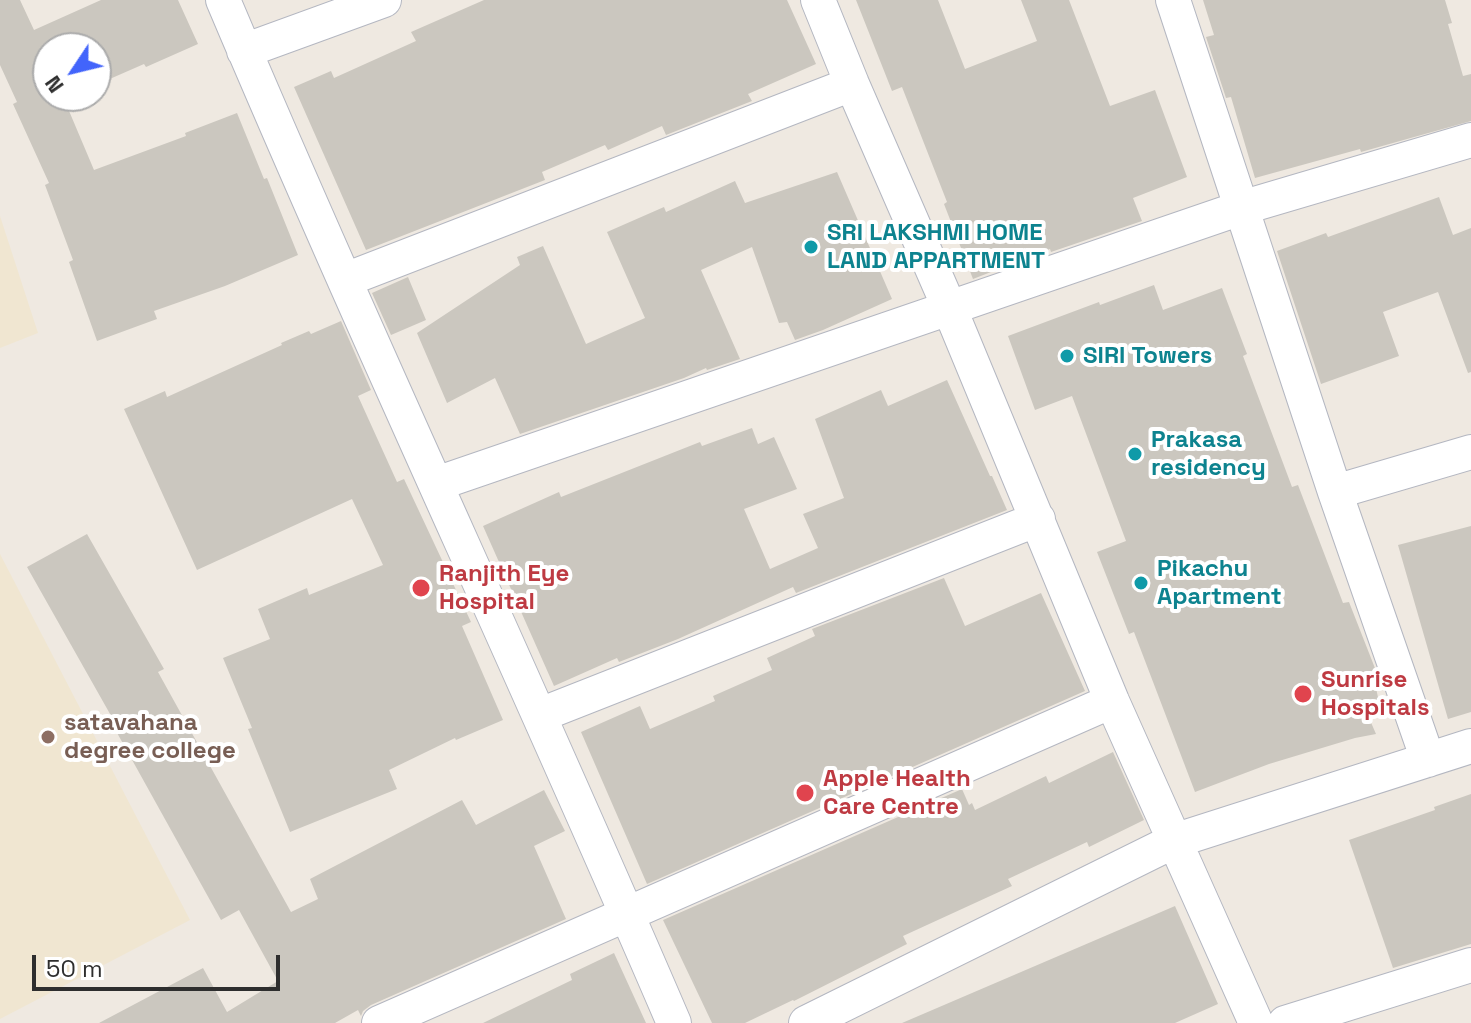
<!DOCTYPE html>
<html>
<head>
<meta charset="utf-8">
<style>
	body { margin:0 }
	#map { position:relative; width:1471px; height:1023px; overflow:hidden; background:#efe9e1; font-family:"Space Grotesk",sans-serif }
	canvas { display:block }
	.north { position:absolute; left:32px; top:32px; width:80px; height:80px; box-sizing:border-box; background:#fff; border:2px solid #ababab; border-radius:50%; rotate:235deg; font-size:22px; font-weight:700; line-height:32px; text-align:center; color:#2e2e2e }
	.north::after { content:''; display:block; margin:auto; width:28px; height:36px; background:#4264fb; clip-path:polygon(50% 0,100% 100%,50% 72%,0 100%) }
	.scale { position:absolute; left:32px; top:955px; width:248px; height:36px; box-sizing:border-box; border:4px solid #2e2e2e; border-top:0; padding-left:10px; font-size:24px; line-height:28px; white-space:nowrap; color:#2e2e2e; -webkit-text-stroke:6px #fff; paint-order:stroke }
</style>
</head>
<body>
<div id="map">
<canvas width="1471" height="1023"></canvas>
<div class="north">N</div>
<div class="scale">50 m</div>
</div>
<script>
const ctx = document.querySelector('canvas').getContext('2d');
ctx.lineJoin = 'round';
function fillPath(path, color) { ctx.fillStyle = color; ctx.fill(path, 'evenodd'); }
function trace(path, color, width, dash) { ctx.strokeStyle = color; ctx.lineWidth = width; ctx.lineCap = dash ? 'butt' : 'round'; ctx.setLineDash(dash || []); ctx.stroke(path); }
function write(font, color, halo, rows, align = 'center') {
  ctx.font = font + ' "Space Grotesk",sans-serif'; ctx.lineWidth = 8; ctx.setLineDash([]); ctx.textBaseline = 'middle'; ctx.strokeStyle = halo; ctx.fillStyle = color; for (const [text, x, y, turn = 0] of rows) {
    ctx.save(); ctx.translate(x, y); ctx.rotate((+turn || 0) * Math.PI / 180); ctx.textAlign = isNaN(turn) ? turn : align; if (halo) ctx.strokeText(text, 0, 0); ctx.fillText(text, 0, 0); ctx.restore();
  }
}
const education = new Path2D(`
	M0 216 38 333 0 348Z
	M0 554 190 920 0 1019Z`);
const building = new Path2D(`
	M0 0H20L34 30 101 0H178L198 44 146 67 144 64 96 85V48H48V96H71L64 99 94 170 186 136 185 133 237 113 264 179 267 178 298 255 225 286 154 311 157 319 97 341 69 262 73 260 45 185 49 183 13 104 17 102 0 65Z
	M484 0H787L816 64 748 94 752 101 666 135 662 126 608 150 605 145 542 172 545 180 366 250 294 87 331 71 334 78 416 41 411 32Z
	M856 0H938L965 69 1037 41 1021 0H1069L1110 106 1155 90 1187 177 1133 198 1142 221 1051 252 1050 249 973 279 944 204 947 202 902 87 892 91Z
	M1203 0H1445L1452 23 1448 24 1463 76 1471 74V121L1361 152 1360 149 1255 178 1231 97 1226 98 1206 37 1214 35Z
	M837 172 892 299 823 330 795 340 787 322 779 323 752 247 701 270 740 359 707 370 706 368 684 378 520 434 495 378 447 403 417 333 520 265 517 257 543 246 586 344 645 318 607 232 664 207 666 212 735 181 745 203Z
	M1439 197 1453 235 1471 228V372L1468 373 1438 292 1383 312 1399 356 1321 384 1277 251 1326 233 1328 237Z
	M408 277 426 320 391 335 372 293Z
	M1154 285 1163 310 1222 288 1247 354 1243 356 1292 487 1298 485 1343 603 1349 602 1380 681 1375 683 1380 707 1366 711 1376 734 1355 738 1269 764 1195 792 1134 632 1129 634 1097 552 1126 541 1072 396 1035 410 1008 336 1099 302 1100 305Z
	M341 321 371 390 358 396 397 482 404 479 471 622 462 626 503 720 456 740 455 738 389 770 397 789 290 832 248 729 252 728 223 658 270 639 258 609 307 588 309 595 383 565 352 499 197 570 124 409 165 391 167 397 282 345 281 343 309 331 311 334Z
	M947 380 990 476H992L1007 510 796 593 793 587 678 639 619 662 617 658 554 686 483 526 559 492 561 497 700 442 702 446 752 428 758 444 774 437 797 489 744 509 770 569 818 548 803 514 844 498 815 419 881 390 888 406Z
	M1471 526V712L1448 719 1398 545Z
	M87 534 164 669 158 672 291 912 318 899 310 879 462 800 476 825 544 790 565 831 534 846 566 919 371 1005 363 1011 361 1016 358 1010 335 1023H99L203 968 227 1012 278 981 239 910 221 920 111 722 114 721 27 567Z
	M944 578 965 626 1041 593 1085 691 647 884 581 732 640 706 650 729 715 701 713 696 772 670 767 658 815 636 812 629Z
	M1113 752 1144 820 1089 847 1087 842 1008 879 1012 886 903 936 907 944 794 1001 793 1000 745 1023H712L663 920 962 789 969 805 972 803 975 810 1046 776 1049 783Z
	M1471 794V944L1393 968 1349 840 1435 810 1434 807Z
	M1175 906 1218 1004 1175 1023H902Z
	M614 953 646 1023H483L572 980 570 974Z`);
const minor = new Path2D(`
	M223 0C368 343 527 680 674 1023
	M818 0 852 84 949 307 1112 701 1256 1023
	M1173 0 1335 492
	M244 51 384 0
	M345 280 852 84
	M436 484 1241 208 1471 140
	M540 715 1038 519
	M1428 760 1335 492 1471 452
	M379 1023 1112 701
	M806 1023 1174 841 1471 746
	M1285 1023 1471 965`);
const markers = [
	[811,247,8,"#0f9aa8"],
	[1067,356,8,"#0f9aa8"],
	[1135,454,8,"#0f9aa8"],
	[1141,583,8,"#0f9aa8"],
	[421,588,10,"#e0444e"],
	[1303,694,10,"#e0444e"],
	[48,737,8,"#8d6e63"],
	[805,793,10,"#e0444e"]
];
const cultureNames = [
	["SRI LAKSHMI HOME",827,233],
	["LAND APPARTMENT",827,261],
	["SIRI Towers",1083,356],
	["Prakasa",1151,440],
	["residency",1151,468],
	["Pikachu",1157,569],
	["Apartment",1157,597]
];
const healthNames = [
	["Ranjith Eye",439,574],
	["Hospital",439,602],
	["Sunrise",1321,680],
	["Hospitals",1321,708],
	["Apple Health",823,779],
	["Care Centre",823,807]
];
const educationNames = [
	["satavahana",64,723],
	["degree college",64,751]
];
fillPath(education, '#f0e6d1');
fillPath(building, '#cbc7bf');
trace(minor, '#b4b7c1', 36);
trace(minor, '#fff', 34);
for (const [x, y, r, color] of markers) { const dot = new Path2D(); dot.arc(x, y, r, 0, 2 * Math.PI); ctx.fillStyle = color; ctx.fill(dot); trace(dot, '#fff', 3); }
write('bold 24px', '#0d838f', '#fff', cultureNames, 'left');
write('bold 24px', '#be3a42', '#fff', healthNames, 'left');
write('bold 24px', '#785e54', '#fff', educationNames, 'left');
</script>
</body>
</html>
